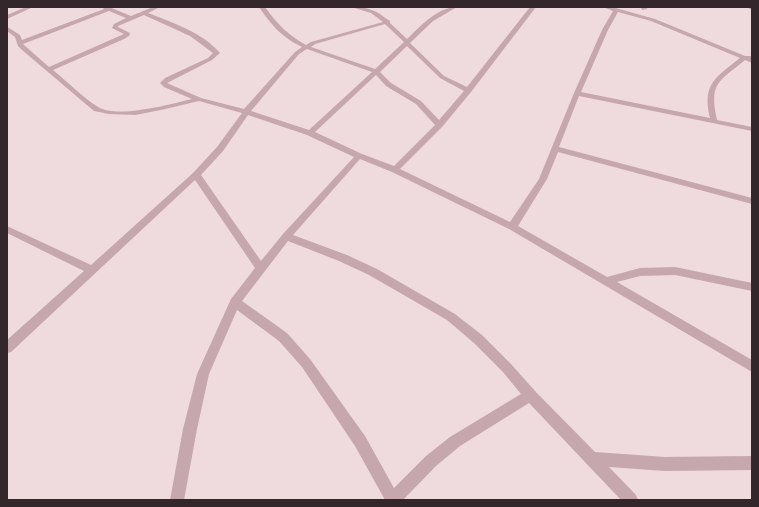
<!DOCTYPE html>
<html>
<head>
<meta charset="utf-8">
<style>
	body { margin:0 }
	#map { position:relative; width:759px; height:507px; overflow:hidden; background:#efdadd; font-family:"IBM Plex Sans",sans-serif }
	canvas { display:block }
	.frame { position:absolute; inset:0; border:8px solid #34272c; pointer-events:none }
</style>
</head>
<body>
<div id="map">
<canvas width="759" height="507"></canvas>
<div class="frame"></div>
</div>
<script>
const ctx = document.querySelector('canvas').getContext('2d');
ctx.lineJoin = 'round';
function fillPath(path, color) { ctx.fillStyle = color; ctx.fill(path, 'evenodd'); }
const minor = new Path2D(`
	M26 7H33L7 19V15Z
	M102 7H109L131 16 153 7H160L148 13C173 23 202 32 220 53L212 60 167 83 201 98 244 109 295 52 302 47C282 37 272 26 259 7H265C277 24 288 35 306 45L311 42 383 22 371 13 351 7C361 7 371 8 380 14 383 16 386 19 390 21V23L407 39C420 27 437 7 457 7L433 21 410 43 444 76 467 87 530 7H536L471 92 442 127 400 169 510 222 539 179 574 93 602 30 613 11 603 7H612L655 19 745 56H751L752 63 745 60C718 82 709 83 717 120L752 127V131L579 96 559 147 752 198V204L558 152 547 179 518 226 607 277 640 268 675 267 752 283V291L675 275 640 276 617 282 752 360V372L509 229 392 172 360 159 293 235 347 255 377 269 455 314 482 335 511 364 535 391 595 452 665 457 752 456V470L665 471 609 467 636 495 638 500H621L529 403 460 446 436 466 403 500H385L355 446 302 367 279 341 237 310 209 374 197 429 184 500H170L183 429 197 374 231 299 255 268 195 180 11 352 7 353V340L84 271 7 233V226L91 265 193 173 217 147 242 113 199 101 161 110 135 115 109 114 94 111 22 50 18 46 15 37 7 31V27L9 28 20 35 22 40 104 9ZM109 11 126 18 114 24 112 28 124 34 49 67 24 45 23 44ZM618 12 651 21 740 58C715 78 702 84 710 118L581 92 608 30ZM144 15 190 36 213 53 208 58 165 78 160 83 164 87 192 99C171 104 118 119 98 107 82 97 68 82 53 70L124 39 129 36 130 33 118 27V26ZM385 24 404 42 375 69 311 47 315 44ZM407 46 440 78 464 91 439 120 421 101 391 83 380 72ZM307 49 372 72 309 130 251 111 299 54ZM376 75 386 86 416 104 435 125 394 166 362 154 315 132ZM248 115 307 135 354 157 283 234 261 261 201 175 223 151ZM288 241 339 261 369 275 447 320 474 343 503 372 521 394 450 437 426 456 394 488 365 436 310 359 287 333 242 301Z
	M641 7H647V9L642 10Z
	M746 7H752V10Z`);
fillPath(minor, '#c6a7ae');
</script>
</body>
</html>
